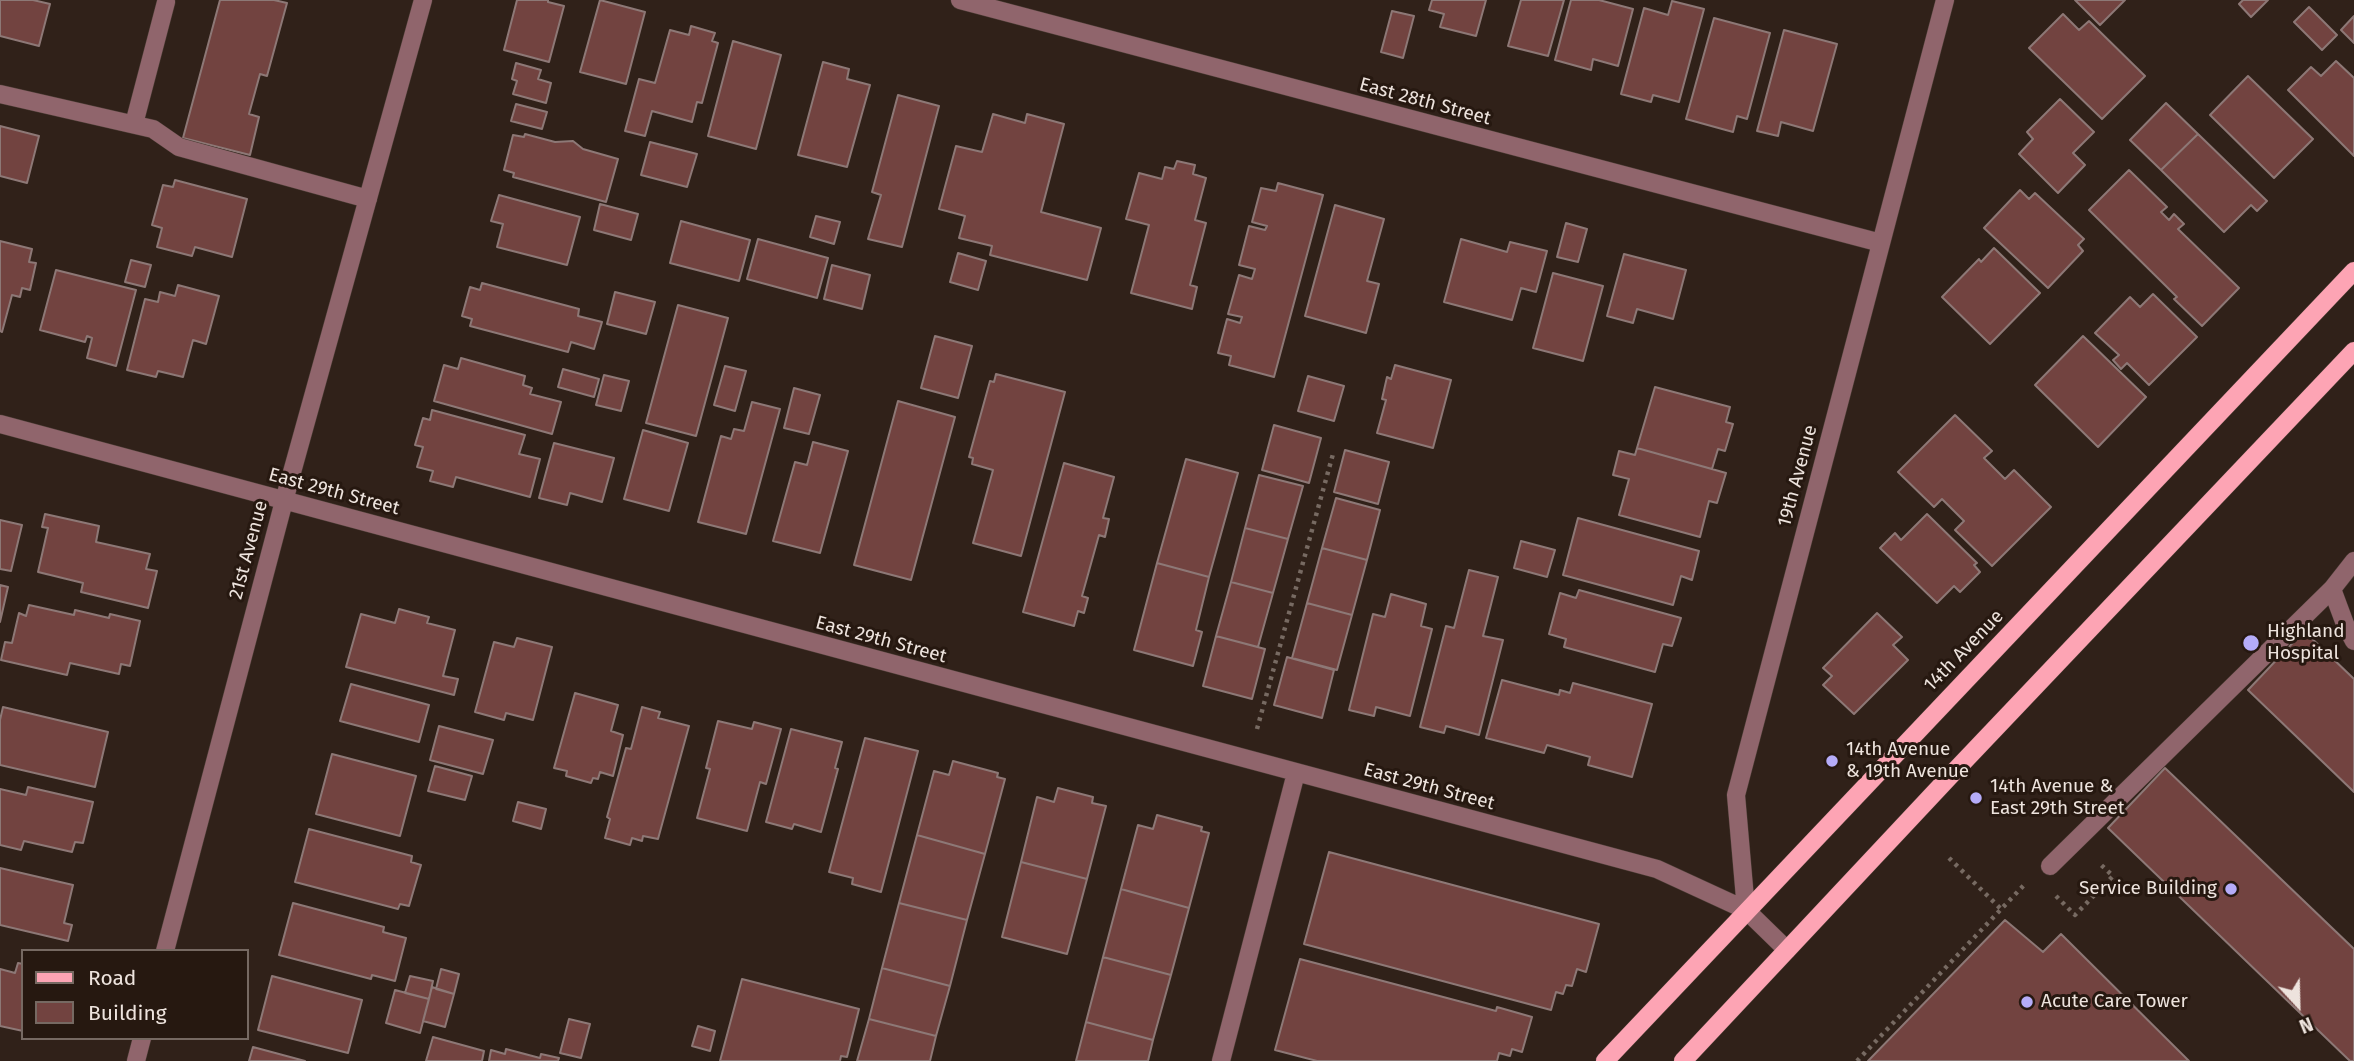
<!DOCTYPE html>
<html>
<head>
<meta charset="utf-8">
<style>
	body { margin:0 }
	#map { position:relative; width:2354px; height:1061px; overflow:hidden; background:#302119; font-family:"Fira Sans",sans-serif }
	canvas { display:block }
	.legend { position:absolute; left:21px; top:949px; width:228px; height:91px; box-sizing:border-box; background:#261810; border:2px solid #766962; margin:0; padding:9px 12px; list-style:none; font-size:21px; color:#ede3dd }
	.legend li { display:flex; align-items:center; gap:14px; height:35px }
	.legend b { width:35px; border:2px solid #766962 }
	.north { position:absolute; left:2263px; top:970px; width:70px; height:70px; -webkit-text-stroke:5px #261810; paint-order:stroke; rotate:158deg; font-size:19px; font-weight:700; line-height:28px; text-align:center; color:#ede3dd }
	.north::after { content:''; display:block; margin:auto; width:24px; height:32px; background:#ede3dd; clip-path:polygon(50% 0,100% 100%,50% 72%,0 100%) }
</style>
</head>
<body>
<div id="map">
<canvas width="2354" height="1061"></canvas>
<ul class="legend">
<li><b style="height:9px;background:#fda4b4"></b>Road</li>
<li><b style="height:19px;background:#724340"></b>Building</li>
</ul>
<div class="north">N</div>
</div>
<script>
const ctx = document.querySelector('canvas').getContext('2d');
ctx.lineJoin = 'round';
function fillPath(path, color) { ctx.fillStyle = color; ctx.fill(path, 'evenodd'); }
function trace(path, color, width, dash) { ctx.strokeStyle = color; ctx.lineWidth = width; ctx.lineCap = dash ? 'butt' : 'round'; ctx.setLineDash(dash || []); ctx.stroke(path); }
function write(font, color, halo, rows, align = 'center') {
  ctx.font = font + ' "Fira Sans",sans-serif'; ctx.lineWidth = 6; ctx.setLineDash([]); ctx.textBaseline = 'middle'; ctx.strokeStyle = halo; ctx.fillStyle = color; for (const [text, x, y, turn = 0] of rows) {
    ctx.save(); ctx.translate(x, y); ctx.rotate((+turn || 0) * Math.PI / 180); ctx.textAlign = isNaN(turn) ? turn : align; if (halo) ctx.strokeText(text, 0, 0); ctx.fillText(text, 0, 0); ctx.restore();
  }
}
const building = new Path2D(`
	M0 0H33L50 4 39 46 0 36Z
	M220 0H274L287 3 267 76 260 74 249 114 259 117 250 155 183 138Z
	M517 0H548V2L564 6 549 62 504 50Z
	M600 0 645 12 626 84 580 72Z
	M1432 0H1486L1476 36 1440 27 1444 14 1429 10Z
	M1521 0H1564L1548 56 1508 46Z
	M1571 0H1599L1633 9 1618 66 1593 59 1591 70 1555 60Z
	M2075 0H2125L2100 25Z
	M2243 0H2268L2251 17 2239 4Z
	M1672 1 1704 9 1679 102 1653 95 1651 102 1621 94 1644 8 1668 15Z
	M2309 7 2337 35 2322 50 2294 22Z
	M1392 11 1414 16 1403 58 1381 52Z
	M2063 14 2079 30 2089 21 2145 76 2102 119 2029 48Z
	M2354 16V43L2341 30Z
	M1714 18 1770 33 1747 119 1737 116 1733 132 1686 119Z
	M691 26 715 33 712 41 718 43 702 103 697 102 692 122 652 111 645 136 625 131 639 79 655 83 670 30 689 35Z
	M1784 30 1837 44 1813 131 1781 122 1778 136 1757 131Z
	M733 41 781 55 756 149 708 136Z
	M2336 61 2354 78V156L2288 90 2311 67 2321 76Z
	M823 62 849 69 847 79 870 85 847 167 798 155Z
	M516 63 541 70 538 79 551 83 546 103 513 94 517 81 512 79Z
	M2248 76 2313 139 2274 178 2210 115Z
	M898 95 939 106 902 247 868 239 881 195 872 192Z
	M2060 99 2094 132 2073 153 2085 165 2058 193 2019 154 2033 139 2027 132Z
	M2166 103 2198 134 2161 170 2130 140Z
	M516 104 547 112 542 129 511 121Z
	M993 114 1025 123 1027 114 1064 124 1041 212 1101 228 1087 280 990 255 992 246 959 238 965 216 939 209 956 146 982 152Z
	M0 126 39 136 27 183 0 176Z
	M525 134 555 142 573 141 583 149 618 159 606 202 513 177 514 173 504 170 513 135 524 137Z
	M2198 134 2267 201 2257 211 2251 205 2224 232 2161 170Z
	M650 142 697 154 687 187 641 175Z
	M1177 161 1195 165 1193 174 1206 178 1195 220 1206 223 1190 285 1197 287 1192 309 1131 293 1149 225 1126 219 1139 173 1162 179 1165 167 1174 169Z
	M2129 170 2167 207 2161 212 2169 220 2174 214 2184 224 2178 229 2239 288 2202 326 2174 299 2177 297 2089 210Z
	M175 180 247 199 232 257 195 247 192 256 157 247 162 228 152 225 163 185 173 187Z
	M1278 183 1323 195 1274 377 1229 365 1231 356 1218 353 1227 319 1240 323 1242 317 1228 314 1239 275 1252 279 1255 269 1239 265 1249 226 1265 230 1267 226 1252 222 1261 188 1276 191Z
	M2020 190 2029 199 2035 193 2084 239 2078 245 2083 251 2048 288 1984 228Z
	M499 195 580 217 567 265 497 247 503 224 491 221Z
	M600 204 638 214 631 240 594 230Z
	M1335 205 1384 219 1367 281 1379 284 1366 333 1305 316Z
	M816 216 840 222 834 244 810 237Z
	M681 221 750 240 739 281 670 263Z
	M1566 223 1587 229 1578 262 1557 257Z
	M758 239 828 258 817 298 747 279Z
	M1461 239 1507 252 1510 242 1547 251 1536 292 1521 288 1512 320 1444 302Z
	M0 241 32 249 29 262 36 263 30 290 22 288 20 297 12 295 2 332 0 331Z
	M1994 248 2040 293 1990 344 1942 297 1979 259 1981 262Z
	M958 253 986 261 978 290 950 282Z
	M1624 254 1686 270 1673 319 1637 309 1633 323 1607 316Z
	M131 260 151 265 145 287 125 282Z
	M832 265 870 275 862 309 824 299Z
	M56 270 136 290 116 366 87 358 92 338 87 336 85 342 40 330Z
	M1553 273 1603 286 1583 361 1533 348Z
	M482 283 579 309 578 316 602 322 594 349 571 342 568 352 470 326 472 319 462 316 470 287 480 290Z
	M178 285 219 296 206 344 193 340 183 377 158 371 156 377 127 370 145 299 158 302 160 292 175 296Z
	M615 292 655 302 646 334 607 324Z
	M2153 294 2197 337 2149 385 2127 363 2121 369 2113 360 2119 355 2095 333 2130 297 2140 307Z
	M678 305 728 318 696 436 646 423Z
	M935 336 972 346 958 398 921 388Z
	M2083 336 2146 397 2098 447 2035 385Z
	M461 358 525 376 523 385 532 388 530 394 561 402 552 434 434 401 444 365 458 369Z
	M1395 365 1451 380 1433 448 1377 433 1386 400 1382 399 1387 377 1391 379Z
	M725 366 746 371 735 411 714 405Z
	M563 369 599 379 594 397 558 387Z
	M996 374 1065 392 1021 556 973 543 993 470 972 464 973 458 969 457 990 381 994 382Z
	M604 375 629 381 621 411 596 405Z
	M1308 376 1344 386 1334 421 1298 411Z
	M1655 387 1730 407 1726 422 1733 424 1725 451 1718 449 1712 469 1637 448Z
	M794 388 820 395 809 434 784 428Z
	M898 401 955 417 911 580 854 565Z
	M752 402 780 409 746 534 698 522 721 436 731 439 734 429 744 431Z
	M432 410 525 435 519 454 540 459 530 497 456 477 453 487 430 481 433 471 417 467 423 447 415 445 423 418 430 420Z
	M1955 415 1992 451 1984 458 2005 479 2014 470 2051 507 1992 566 1955 530 1964 521 1942 499 1934 507 1898 472Z
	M1274 425 1321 438 1309 483 1262 470Z
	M643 430 688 443 669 511 624 499Z
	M813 442 848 451 820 553 773 541 795 462 807 465Z
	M554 443 614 458 602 502 570 493 567 505 539 498Z
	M1637 448 1726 473 1717 503 1709 501 1700 537 1619 515 1629 479 1613 475 1619 451 1635 455Z
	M1345 450 1389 462 1378 504 1334 492Z
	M1186 459 1238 473 1209 577 1157 563Z
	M1064 463 1114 477 1103 518 1109 519 1105 537 1099 535 1082 596 1088 598 1084 613 1078 611 1074 626 1023 612Z
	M1259 475 1303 486 1288 539 1245 528Z
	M1336 498 1380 510 1367 560 1322 548Z
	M45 514 99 526 96 542 150 554 146 569 157 571 148 608 81 592 83 583 38 572 48 528 42 527Z
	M1927 514 1977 563 1974 565 1980 572 1960 592 1954 586 1937 603 1880 548 1895 533 1901 540Z
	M1578 518 1699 551 1692 580 1681 576 1673 605 1563 575Z
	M0 520 22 525 11 571 0 569Z
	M1245 528 1288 539 1273 593 1231 582Z
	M1521 541 1555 550 1547 577 1514 568Z
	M1322 548 1367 560 1352 615 1307 603Z
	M1157 563 1209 577 1196 630 1202 632 1193 666 1134 650Z
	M1469 570 1498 577 1483 636 1503 640 1479 735 1446 726 1444 733 1420 727 1446 626 1454 628Z
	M1231 582 1273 593 1258 647 1216 636Z
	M0 585 8 587 0 622Z
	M1579 590 1681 618 1672 646 1663 644 1655 672 1564 647 1566 639 1549 634 1560 593 1576 598Z
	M1391 594 1426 604 1421 626 1432 629 1410 716 1376 707 1374 716 1349 710 1373 614 1385 617Z
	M1307 603 1352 615 1337 670 1292 658Z
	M29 605 74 615 75 610 109 618 110 614 140 621 130 666 121 664 119 674 70 663 67 675 1 660 5 642 12 643 19 613 26 616Z
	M399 609 429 617 427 623 455 630 443 676 458 679 454 695 346 667 361 614 395 623Z
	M1877 613 1902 637 1893 645 1908 660 1854 714 1823 685 1832 676 1823 668Z
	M2304 631 2354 679V792L2248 690Z
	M1216 636 1265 649 1252 699 1203 686Z
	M517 638 552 647 533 720 506 713 504 720 475 712 494 642 514 647Z
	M1287 657 1334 670 1322 718 1274 705Z
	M1502 680 1559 695 1560 690 1570 693 1573 683 1652 704 1632 777 1588 765 1590 757 1547 745 1544 753 1486 738Z
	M351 684 429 705 419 742 340 721Z
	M575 693 618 705 611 731 623 735 613 776 600 772 598 779 593 778 591 783 566 776 567 771 554 768Z
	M3 707 108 732 95 787 0 765V720Z
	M642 707 660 712 658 718 689 726 658 839 643 836 642 841 632 838 630 845 605 838 610 819 607 817 626 748 631 749Z
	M718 721 752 729 754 722 781 729 766 784 760 782 747 831 697 818 710 769 706 768Z
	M439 726 493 740 483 774 430 760Z
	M791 729 842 742 835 768 838 769 821 832 794 824 792 829 766 822Z
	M865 738 918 751 881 892 852 884 853 878 829 872Z
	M332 754 416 776 400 836 316 814Z
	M953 761 998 773 997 777 1005 779 985 854 917 835 934 771 949 775Z
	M435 766 472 776 465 800 428 791Z
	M2165 768 2354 949V1061H2350L2108 828Z
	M28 787 93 802 83 843 75 842 72 852 24 841 21 850 0 845V789L26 795Z
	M1058 788 1093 797 1092 803 1106 806 1087 879 1021 862 1037 797 1054 802Z
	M518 802 546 809 541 829 513 821Z
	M1157 815 1202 827 1201 831 1209 833 1189 908 1121 889 1138 825 1153 829Z
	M309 829 412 856 411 862 421 865 409 906 400 904 398 909 295 882Z
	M917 835 985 854 967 920 899 903Z
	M1329 852 1599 924 1586 972 1577 969 1572 986 1566 985 1563 994 1556 992 1551 1010 1304 944Z
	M1021 862 1087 879 1067 954 1002 937Z
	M0 868 73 885 64 923 72 925 68 941 0 925Z
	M1121 889 1189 908 1171 975 1103 957Z
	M293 903 384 927 383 932 406 938 395 981 372 975 371 979 279 955Z
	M899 903 967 920 950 986 882 968Z
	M2005 920 2043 952 2061 934 2189 1061H1868Z
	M1103 957 1171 975 1153 1040 1086 1022Z
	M1300 959 1496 1011 1497 1007 1532 1017 1522 1052 1512 1049 1510 1056 1499 1053 1497 1061H1317L1275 1050Z
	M18 963 23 964V1031L0 1026V969L15 973Z
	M882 968 950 986 936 1036 869 1019Z
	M441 969 459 974 454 994 436 989Z
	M272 976 362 1000 348 1053 258 1030Z
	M410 976 433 981 429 999 405 993Z
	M742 979 859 1009 847 1057 841 1056 840 1061H720Z
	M432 987 454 994 445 1027 423 1021Z
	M395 990 429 999 420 1033 386 1023Z
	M569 1019 590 1024 581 1058 560 1053Z
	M869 1019 936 1036 930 1061H857Z
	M1086 1022 1153 1040 1148 1061H1076Z
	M698 1026 715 1031 710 1051 692 1046Z
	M433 1037 484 1051 482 1061H426Z
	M253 1047 305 1061H249Z
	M506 1049 540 1058 541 1054 559 1058 558 1061H489L491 1050 505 1054Z`);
const path = new Path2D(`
	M1257 729 1333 454
	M1949 858 2001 909
	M2056 896 2075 915 2113 876 2099 863
	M1857 1061 2025 884`);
const minor = new Path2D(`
	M960 0 1881 243
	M0 94 153 129 179 147 368 199
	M134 124 166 2
	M0 424 1657 869 1746 910
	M2332 589 2345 624 2354 641
	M2050 866 2332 589 2354 561
	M1787 950 1746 910 1736 795 1945 0
	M165 951 284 501 423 0
	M136 1061 142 1038
	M1221 1061 1296 773`);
const major = new Path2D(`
	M1605 1061 2354 271
	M1683 1061 1951 775 2354 351`);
const markers = [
	[2251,643,9,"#b5acf8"],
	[1832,761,7,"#b5acf8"],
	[1976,798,7,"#b5acf8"],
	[2231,889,7,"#b5acf8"],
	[2027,1002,7,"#b5acf8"]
];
const streetNames = [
	["East 28th Street",1425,102,15],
	["19th Avenue",1798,476,-75],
	["East 29th Street",334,492,15],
	["21st Avenue",249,550,-75],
	["East 29th Street",881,640,15],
	["14th Avenue",1964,651,-46],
	["East 29th Street",1429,787,15]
];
const poiNames = [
	["Highland",2267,632],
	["Hospital",2267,654],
	["14th Avenue",1846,750],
	["& 19th Avenue",1846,772],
	["14th Avenue &",1990,787],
	["East 29th Street",1990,809],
	["Service Building",2217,889,"right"],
	["Acute Care Tower",2041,1002]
];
fillPath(building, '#724340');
trace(building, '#8d7876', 2);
trace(minor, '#4a3c34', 19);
trace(major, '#4a3c34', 19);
trace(path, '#776a62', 4.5, [3.5, 5]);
trace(minor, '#90656c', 18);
trace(major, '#fda4b4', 18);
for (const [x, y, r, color] of markers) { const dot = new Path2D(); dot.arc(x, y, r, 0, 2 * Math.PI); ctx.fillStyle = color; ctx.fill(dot); trace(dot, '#261810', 2.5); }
write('19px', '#ede3dd', '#261810', streetNames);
write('19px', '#ede3dd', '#261810', poiNames, 'left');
</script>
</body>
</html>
